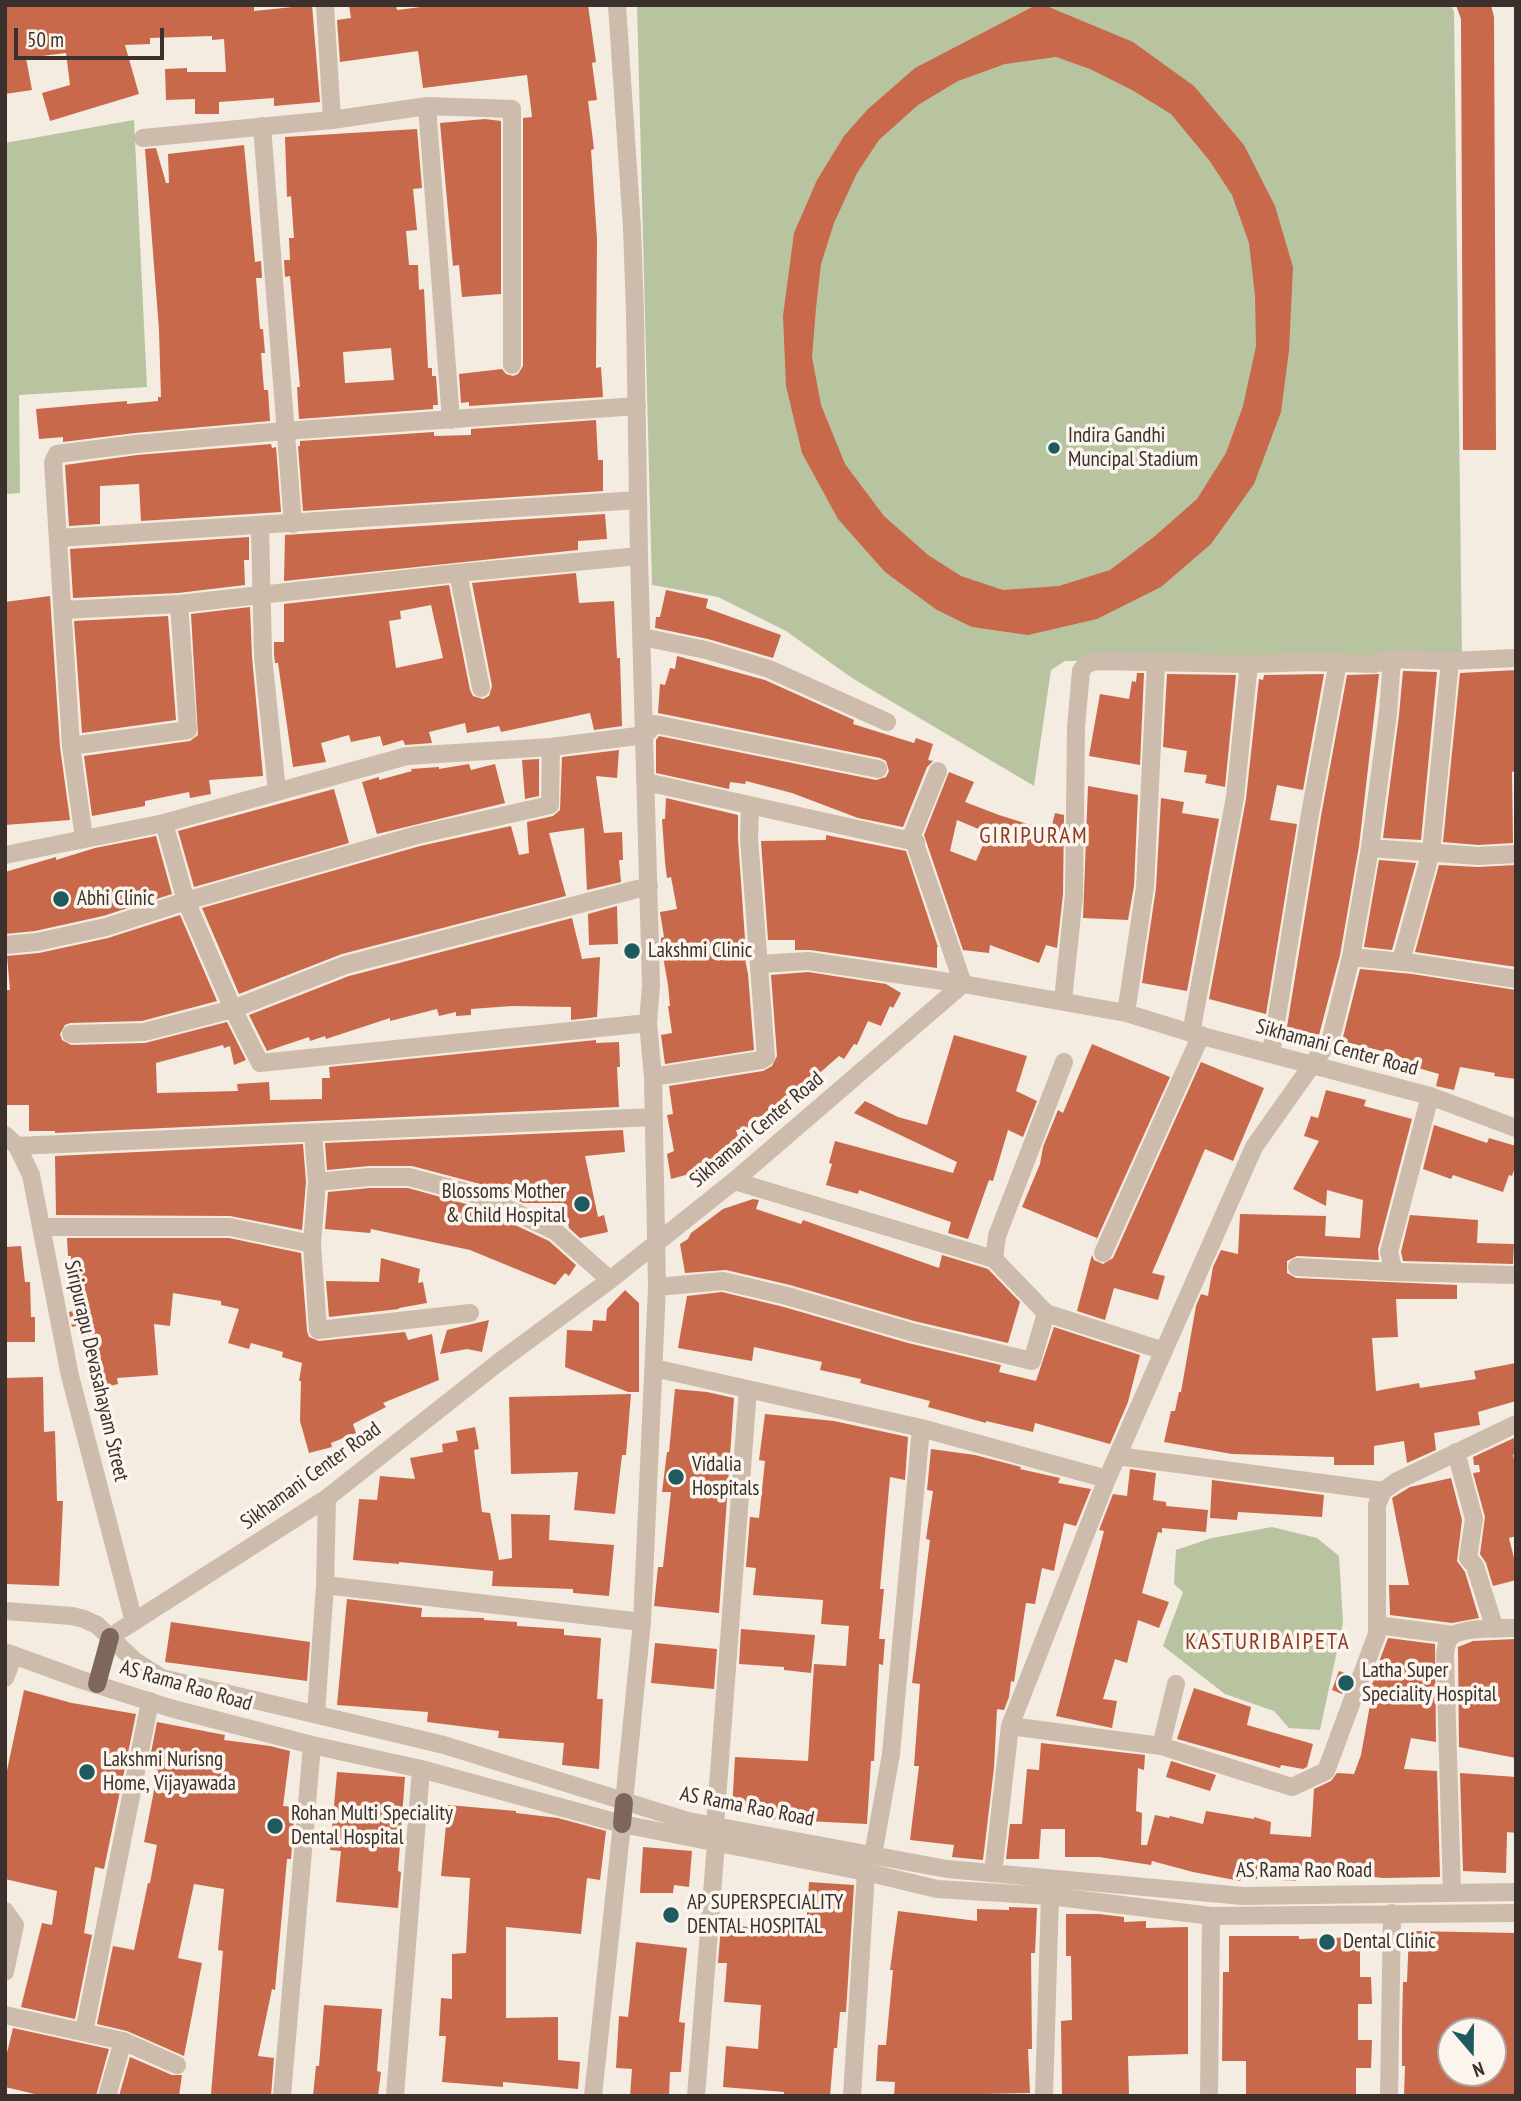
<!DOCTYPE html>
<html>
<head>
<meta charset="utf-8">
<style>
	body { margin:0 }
	#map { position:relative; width:1521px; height:2101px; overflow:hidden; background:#f4ebe1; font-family:"PT Sans Narrow",sans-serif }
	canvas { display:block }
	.frame { position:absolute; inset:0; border:7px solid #3b302b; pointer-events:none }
	.north { position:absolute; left:1437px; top:2017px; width:70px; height:70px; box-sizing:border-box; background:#fbf5ee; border:2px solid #aea6a0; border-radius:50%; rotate:160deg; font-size:19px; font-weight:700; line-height:28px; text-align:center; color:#3b302b }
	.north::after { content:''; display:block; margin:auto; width:24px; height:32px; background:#1f5a5e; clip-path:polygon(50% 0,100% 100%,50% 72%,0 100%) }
	.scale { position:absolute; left:14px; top:28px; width:150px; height:32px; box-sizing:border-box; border:4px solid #3b302b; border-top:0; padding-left:9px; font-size:21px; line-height:24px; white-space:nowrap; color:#3b302b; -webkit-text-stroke:5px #fbf5ee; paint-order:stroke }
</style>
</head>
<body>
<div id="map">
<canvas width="1521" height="2101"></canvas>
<div class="frame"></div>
<div class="north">N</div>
<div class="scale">50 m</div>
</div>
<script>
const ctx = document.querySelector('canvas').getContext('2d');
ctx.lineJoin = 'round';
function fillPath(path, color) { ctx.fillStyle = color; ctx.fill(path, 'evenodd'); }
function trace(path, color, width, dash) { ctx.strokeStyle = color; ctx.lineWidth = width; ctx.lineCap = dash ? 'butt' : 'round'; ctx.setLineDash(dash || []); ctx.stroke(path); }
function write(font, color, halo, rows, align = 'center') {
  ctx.font = font + ' "PT Sans Narrow",sans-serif'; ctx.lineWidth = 7; ctx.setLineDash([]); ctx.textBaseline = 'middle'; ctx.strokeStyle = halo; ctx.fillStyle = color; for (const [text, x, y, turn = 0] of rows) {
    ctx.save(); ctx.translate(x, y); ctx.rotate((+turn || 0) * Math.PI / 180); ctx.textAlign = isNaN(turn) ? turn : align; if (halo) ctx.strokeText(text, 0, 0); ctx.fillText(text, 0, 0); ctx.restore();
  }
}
const green = new Path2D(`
	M637 5H1451L1454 12 1462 659 1065 661 1051 670 1034 786 852 678 786 631 718 597 652 585Z
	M134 120 147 387 19 395 20 493 5 494V143Z
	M1272 1527 1317 1538 1339 1556 1343 1623 1320 1730 1289 1728 1274 1711 1225 1694 1163 1646 1183 1592 1174 1584 1176 1550 1212 1538Z`);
const building = new Path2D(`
	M5 5H254V11L312 5 320 102 274 106V98L219 102V114H195V99L166 100 165 69 187 68V72H226L224 39 212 40V36L150 38V44L125 45 139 94 50 121 42 93 70 85 66 53 26 58 32 90 5 94Z
	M349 5H396L397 10 437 5H588L596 62 592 63 597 100 588 101 594 149 591 150 597 239 596 368 601 367 603 397 469 406V402L461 403 459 374 502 369 506 374 513 376 518 374 523 366V118L532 117 527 75 423 88 418 51 340 62 337 20 351 18Z
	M1036 5H1044L1133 42 1194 86 1244 145 1275 206 1293 267 1289 351 1281 412 1254 484 1211 544 1161 587 1097 619 1028 635 972 627 937 610 885 572 838 519 802 453 786 386 783 316 794 233 817 180 844 136 868 109 915 68ZM1056 57 1090 69 1132 90 1171 114 1209 160 1232 195 1249 243 1255 296 1256 346 1243 406 1226 453 1197 499 1155 536 1110 570 1059 586 1003 590 961 576 928 555 884 516 845 464 821 405 812 357 816 308 821 264 834 223 857 173 879 140 918 105 958 81 1005 64Z
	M1456 5H1491L1494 17 1496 450H1463L1461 19Z
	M485 119 501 121V294L462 297 459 265 453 266 440 123Z
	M417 129 422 188 413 189 417 230 406 231 409 265H418L419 290 424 289 428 368H432V376H436L438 405H433V409L299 419 297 387H300L290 276 285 277 284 260H290L289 238H294L291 196 287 197 285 137ZM391 348 394 380 345 383 343 352Z
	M244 145 255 262 261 261 262 278H256L260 329H263L265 353H261L264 390H268L270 421 135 433 63 442V437L39 439 36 409 127 401V404L158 401V397H161L159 330 145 149 156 148 166 183H169L168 154Z
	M596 420 598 460H603V491L303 511 298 446H300V441L434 432V436L471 435V429Z
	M271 444 272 448 276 447 281 512 141 521 139 484 100 486V524L69 526 65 465 137 455Z
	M605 514 607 539 578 541V550L284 581 285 535Z
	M249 537V560H244L245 585 178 593 73 598 70 549Z
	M576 573 579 603 614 601 617 658H620L622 726 594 730 590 713 501 732 499 726 467 733 465 723 429 732 432 743 405 745 403 740 383 746 380 736 351 742 349 735 321 743 326 762 293 767 278 663H275L274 655V642H284V604L449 585 470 690 473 696 483 699 489 696 492 686 472 583ZM431 605 443 658 396 668 389 621 401 619 400 611Z
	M666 590 708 599 706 608 781 635 773 658 708 639 655 628 656 617H660Z
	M50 596 60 747 70 820 5 825V602Z
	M250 607 252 657 263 776 209 780 211 794 190 798 189 792 145 801V806L92 816 84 756 190 741 198 735 191 614Z
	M168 616 176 720 82 733 74 621Z
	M677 656 765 680 854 720 853 724 914 743 916 738 933 744 928 760 933 761 927 767 903 827 858 818 792 793 746 781 745 784 730 782 729 789 656 773V740L659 736 876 780 886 777 889 771 886 761 880 758 658 713 660 684 665 685 670 668 675 669Z
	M1516 670V771L1512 772 1513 843 1478 845 1443 842 1460 673Z
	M1403 671 1437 672 1421 840 1383 838 1399 715Z
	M1137 673H1144L1140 765 1089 756 1100 694 1129 699 1132 681 1136 682Z
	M1167 674 1236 675 1225 787 1205 783 1207 775 1184 772 1187 751 1163 747Z
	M1324 674 1303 790 1277 785 1270 820 1297 824 1266 1014 1209 999 1246 799 1259 679 1263 680 1264 675Z
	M1379 674 1359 846 1340 955 1319 1035 1287 1027 1321 816 1347 675Z
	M619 750 617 778 596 776 604 833 622 832 623 860H619L621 882 587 890 584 828 549 833 566 896 342 954 239 994 202 908 420 846 511 826 519 855 529 853 527 822 553 816 560 810 562 757Z
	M539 759V796L525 799 522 760Z
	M469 764 471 770 495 764 505 803 377 834 362 782 379 777V780L412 771 411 769 439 767V769Z
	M949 772 974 782 965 802 999 815 1047 830 1048 828 1051 829 1055 813 1064 815 1063 894 1057 948 1046 945 1039 963 990 945 989 953 963 950 924 835ZM957 820 988 833 976 861 950 851Z
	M1088 786 1138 795 1134 886 1128 920 1083 918Z
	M334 789 349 843 194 887 178 831Z
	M666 798 738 815V839L745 939H741L748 974 754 1050 665 1064 661 1035 672 1033 668 1006H670L668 985 661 945V938L664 937 660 912 677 909 671 877 667 878 665 862 662 819H665Z
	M1161 798 1184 802 1182 813 1219 819 1187 991 1142 983 1156 888Z
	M826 835 906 851 938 947H937V968L810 950H795V940H768L761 841 826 840Z
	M156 836 172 894 103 916 35 931 5 934V872L56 857V860L95 848Z
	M1379 860 1416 863 1392 950 1364 947Z
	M1439 865 1478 867 1516 865V967L1415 952Z
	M617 906 618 944 589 945 588 914Z
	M180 915 217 1001 142 1021 70 1023 65 1025 60 1034 62 1040 71 1045 145 1043 227 1022 246 1060 234 1065 230 1046 224 1048 223 1045 156 1063 157 1093 238 1091 237 1084 269 1082 270 1100 322 1099V1078H330L329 1067 596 1040V1043L619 1042 620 1067H617L619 1107 55 1133V1131H29V1105H5V990H10L7 956 39 953 108 938Z
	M572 918 582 959 600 957 597 1017 571 1020V1007L512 1006 471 1009V1015L456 1016V1012L439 1016 437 1009 390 1021V1018L326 1039 325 1036 310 1041 309 1037 267 1051 249 1015 349 976Z
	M1360 969 1412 974 1516 990V1079L1494 1076 1495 1073 1460 1067 1454 1090 1436 1086 1439 1074 1397 1062 1398 1055 1342 1041Z
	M808 972 886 984 901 993 893 1008 890 1006 881 1026 868 1021 857 1045 854 1044 844 1059 839 1056 815 1077 816 1082 793 1089 797 1097 777 1108 778 1111 752 1119 754 1126 736 1130 741 1146 700 1171 671 1179 667 1154 674 1151 667 1115 673 1114 669 1086 763 1071 772 1066 777 1056 771 975Z
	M954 1035 1027 1056 1016 1091 1037 1101 1023 1137 1008 1130 993 1181 989 1180 968 1239 948 1233 951 1222 859 1190 858 1194 826 1185 832 1164 829 1163 835 1141 953 1173 957 1162 854 1113 865 1101 898 1117 927 1125Z
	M1092 1044 1170 1077 1095 1243 1097 1238 1022 1207 1040 1164 1043 1147 1058 1110 1063 1113Z
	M1201 1062 1264 1088 1233 1161 1205 1149 1152 1273 1165 1276 1158 1300 1114 1288 1105 1320 1077 1311 1092 1255 1094 1260 1103 1264 1113 1258Z
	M1326 1090 1366 1100 1364 1106 1412 1119 1378 1249 1379 1260 1297 1256 1287 1261V1273L1296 1278 1457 1285V1299H1396L1398 1337 1372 1338 1376 1391 1419 1383 1420 1388 1476 1379 1474 1371 1516 1363V1401L1478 1412 1480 1425 1434 1433 1436 1450 1407 1463 1404 1441 1374 1446V1465H1334V1457L1232 1454 1164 1442 1171 1411H1175L1179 1392H1181L1196 1306 1201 1294 1208 1296 1213 1267 1221 1250 1238 1254 1240 1214 1326 1216 1325 1236 1360 1238 1363 1200 1327 1190 1326 1206 1293 1189 1319 1141 1304 1136 1311 1116 1318 1118Z
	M1434 1125 1487 1143 1489 1138 1516 1146V1164L1512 1176 1509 1175 1503 1192 1453 1175 1451 1179 1423 1169Z
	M623 1130 625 1152 585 1156 598 1217 604 1215 608 1232 580 1238 569 1228 564 1203H523L484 1185 412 1166H369L327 1170 325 1143Z
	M303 1144 306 1182 302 1230 230 1216 56 1215 55 1156Z
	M370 1188H408L477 1207 549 1241 576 1265 569 1276 565 1273 555 1285 470 1250 371 1229 370 1233 325 1229 328 1192Z
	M753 1199 759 1200 756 1209 801 1224 803 1220 939 1268 942 1255 988 1269 1020 1302 1008 1343 914 1321 790 1285 726 1270 685 1273 680 1244 688 1239 691 1233 723 1209Z
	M1410 1215 1478 1220 1477 1243 1514 1244 1513 1264 1403 1261 1401 1252Z
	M67 1238H229L301 1253 307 1331 309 1337 319 1341 405 1332 408 1340 432 1334 439 1380 383 1403 386 1407 353 1424 356 1433 331 1443 332 1447 309 1453 300 1421 301 1381H299L302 1363 282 1357 283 1352 251 1343 249 1349 228 1343 239 1309 221 1305V1301L173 1293 170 1326 154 1324 158 1375 117 1378 118 1384 94 1390 83 1351 80 1325 72 1327 69 1312 73 1311 71 1256H68Z
	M21 1246 25 1282H30L31 1317H35V1342H5V1247Z
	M381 1258 420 1269 418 1283 423 1282 427 1303 399 1308V1309L329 1317 326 1281 379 1282Z
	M625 1290 639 1303V1392H628L565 1367 567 1330 592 1331 593 1320 606 1321 607 1309Z
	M722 1292 784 1307 908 1343 1001 1365 999 1372 1036 1381 1054 1327 1140 1355 1128 1402 1110 1444 1035 1423 1033 1432 986 1421V1423L928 1407 930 1401 860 1383 861 1379 820 1370 822 1362 754 1347 752 1361 678 1348 687 1296Z
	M489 1320 482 1352 467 1349 440 1354 447 1330Z
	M43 1377 44 1432 55 1431 57 1501H63L59 1586 5 1584V1378Z
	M675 1389 707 1392 734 1398 719 1613 654 1606 658 1567H663L671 1492H662L667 1452H669Z
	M631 1394 626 1455H622L615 1514 574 1510 578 1472 511 1474 509 1397Z
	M765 1414 834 1421 908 1437 905 1480 890 1477 880 1589H884L879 1639H885L883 1665 879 1664 874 1761H871L867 1824 766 1819 767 1811 732 1809 735 1757 808 1761 814 1664 846 1666 849 1626 821 1624 823 1600 753 1595 756 1568 746 1567 750 1517 759 1518 765 1461 759 1460Z
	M475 1427 479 1449 474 1450 482 1512 490 1513 499 1560 512 1558 511 1514 550 1515 549 1540 614 1545 609 1596 573 1593V1589L492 1586 493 1571 399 1562V1564L353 1560 359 1499 377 1500 380 1476 415 1479 410 1458 443 1452 442 1444 458 1441 456 1431Z
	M1516 1437V1453L1513 1455 1516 1467V1536L1509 1538 1516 1566V1580L1493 1586 1486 1563 1480 1554 1485 1517 1473 1473 1480 1472 1479 1465H1474L1473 1457Z
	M931 1449 975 1455 1021 1467 1020 1469 1060 1478 1058 1483 1091 1489 1076 1526 1064 1523 1054 1571 1042 1568 1035 1604 1026 1603 1014 1682 1011 1681 1009 1697 1004 1710 997 1709 994 1768 983 1860 952 1857 954 1845 910 1840 919 1766H914L920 1684 912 1683 930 1540 926 1539 933 1491 927 1490Z
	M1130 1469 1156 1473 1153 1500 1166 1502V1506L1208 1510 1206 1532 1162 1528V1533L1158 1532 1142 1593 1169 1602 1159 1628 1138 1620 1127 1663 1115 1659 1103 1699 1117 1701 1112 1728 1056 1716 1104 1531 1099 1530 1113 1494 1127 1496Z
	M1451 1478 1462 1520 1457 1561 1465 1572 1479 1618 1452 1623 1390 1615 1389 1585H1409L1392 1498 1410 1487Z
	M1212 1480 1324 1495 1322 1517 1238 1512 1237 1520 1210 1518Z
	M347 1599 422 1608 421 1617 484 1618V1620L517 1622V1626L564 1629V1635L601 1638 597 1699H603L599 1769 562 1765 564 1743 498 1738 499 1731 427 1722 428 1712 337 1705Z
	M171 1622 310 1642 307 1681 165 1662Z
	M741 1629 815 1635 811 1673 784 1670V1667L739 1664Z
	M1388 1638 1435 1644 1436 1742 1411 1738 1404 1769 1437 1771 1440 1877 1383 1878 1350 1874V1877L1328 1876V1880L1296 1878V1881L1241 1878 1240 1881 1193 1872 1152 1861 1151 1865 1099 1857H1065V1829H1041L1039 1859H1006L1010 1824H1022L1027 1769 1039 1770 1041 1743 1145 1755 1144 1770 1138 1768 1136 1811 1142 1813 1141 1845H1147L1155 1815 1169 1818 1170 1816 1203 1824 1206 1811 1254 1819V1817L1271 1822 1270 1834 1311 1837 1314 1789 1331 1781 1337 1773 1354 1774 1361 1755 1370 1705 1364 1702 1371 1683H1373L1374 1675Z
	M1516 1639V1758L1459 1747 1458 1647 1473 1641Z
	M655 1643 717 1649 714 1689 651 1683Z
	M1339 1671 1350 1675 1342 1694 1332 1690Z
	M1194 1688 1251 1707 1247 1725 1313 1744 1307 1767 1303 1769 1281 1765 1280 1768 1177 1739Z
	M24 1690 72 1703 136 1714 104 1869 95 1867 84 1933 92 1935 75 2019 21 2007 42 1923 52 1925 57 1891 5 1879V1780Z
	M157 1722 225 1735 224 1740 270 1746 290 1751 283 1806 295 1807 291 1859H287L275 1990 272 1989 258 2056 274 2058 271 2096 211 2094 223 1951 218 1950 224 1889 194 1884 178 1958 202 1963 184 2056 127 2031 97 2024 113 1946 134 1950 148 1883H150L157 1845 144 1842 158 1770 148 1768Z
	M1171 1761 1216 1775 1210 1791 1166 1777Z
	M337 1772 405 1777 398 1871 401 1872 398 1908 336 1902 341 1851 330 1850Z
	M1460 1773 1516 1777V1833L1507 1832 1506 1873 1463 1871Z
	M448 1805 516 1811V1813L558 1818 606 1831 600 1880 587 1878 581 1934 506 1927V2018L558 2017V2060L580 2062 578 2089 503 2082V2087L442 2082 446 2036H439L441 1998 452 1999V1954L466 1953 470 1878 441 1876Z
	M643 1847 692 1851 689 1887 674 1885 673 1893H640Z
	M809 1882 854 1885 846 2012H840L837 2048H834L830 2096H784V2092L723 2087 726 2046 758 2049 761 2005 724 2002 727 1963H718L721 1925 806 1931Z
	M1009 1907 1037 1908 1035 1953H1031L1032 2049H1028L1030 2093 894 2096 895 2082 876 2081 878 2045H886L893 1970H890L898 1911 977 1921V1909L1009 1910Z
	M1066 1914H1099L1124 1917V1922L1146 1921V1928L1188 1927V2054L1128 2056 1129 2096H1062L1061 2021 1072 2020 1071 1956H1066Z
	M1409 1931 1516 1933V2096H1404L1405 2066H1402V2027L1403 1982H1407ZM1451 2029 1493 2031V2073H1451Z
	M1229 1936H1299V1939L1360 1937V1977H1371L1372 2004H1358V2040H1372L1371 2068H1356V2096H1246V2061H1222L1223 1972H1229Z
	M636 1942 687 1948 679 2022 685 2023 681 2072H670L669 2096H630L632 2069 616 2068 619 2016 628 2017Z
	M324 2005 382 2009 377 2071 381 2072 378 2096H313L316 2066H319Z
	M13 2028 109 2049 96 2096H43L5 2087V2061Z
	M130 2057 172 2075H182L179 2096H119Z`);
const minor = new Path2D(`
	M325 5 332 120
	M617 5 632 228 635 312 639 556 651 985 648 1023 653 1077 657 1287 642 1622 624 1802
	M427 106 451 420
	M262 126 293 524
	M143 138 332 120 427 106 512 109V365
	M260 526 263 656 277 791
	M58 538 638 500
	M458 573 481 688
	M63 610 179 604 458 573 639 556
	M642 637 706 650 769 669 887 722
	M71 746 188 730 179 604
	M646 782 916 842
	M164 823 186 901 233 1009 260 1063 648 1023
	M84 838 71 746 53 462 57 454 136 444 284 431 637 406
	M1370 848 1478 856 1516 854
	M5 855 164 823 407 756 551 747 645 735 655 724 878 769
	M5 945 37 942 106 927 186 901 417 835 550 805 551 747
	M1351 957 1413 963 1516 979
	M1401 961 1431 852 1450 661
	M760 964 808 961 963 984 912 835 938 771
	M1063 1000 1074 895 1076 727 1081 671 1086 664 1097 661 1249 664 1310 662 1374 664 1392 659 1450 661 1516 658
	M1126 1013 1145 887 1156 662
	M1191 1033 1235 797 1249 664
	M71 1034 144 1032 233 1009 345 965 649 886
	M1271 1053 1310 814 1338 662
	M653 1077 761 1060 766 1057 749 838 750 805
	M1430 1096 1389 1252 1394 1272 1516 1275
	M313 1133 317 1182 312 1244 318 1330 470 1313
	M5 1135 17 1146 31 1175 70 1376 134 1622
	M17 1146 652 1117
	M734 1181 994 1259
	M317 1182 369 1177H409L481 1196 555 1231 610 1280
	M41 1227H230L312 1244
	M1103 1253 1201 1035
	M1297 1267 1394 1272
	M657 1287 723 1281 787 1296 911 1332 1032 1361 1046 1313 994 1259 997 1236 1064 1062
	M1046 1313 1164 1351
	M654 1368 921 1428 891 1754 873 1855
	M921 1428 1107 1479
	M1456 1452 1474 1519 1468 1558 1475 1566 1495 1629
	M1117 1456 1383 1491
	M325 1585 642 1622
	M5 1611 72 1616 84 1619 97 1625 135 1661 162 1678 444 1745 688 1821 947 1869 1243 1896 1516 1892
	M1377 1625 1453 1635
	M110 1637 327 1498 499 1362 610 1280 734 1181 963 984 1126 1013 1191 1033 1430 1096 1516 1128
	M5 1652 82 1680 170 1708 312 1745 421 1769 622 1824 866 1872 937 1889 1050 1896 1211 1916 1516 1913
	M5 1678 14 1655
	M316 1714 325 1585 327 1498
	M1010 1726 1107 1479 1254 1147 1331 1038 1351 957 1370 848 1388 713 1392 659
	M1161 1746 1176 1684
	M715 1826 748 1389
	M993 1873 1010 1726 1161 1746 1292 1787 1326 1771 1377 1634V1505L1383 1491 1397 1481 1516 1424
	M1452 1893 1445 1654C1446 1648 1446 1643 1450 1638 1459 1627 1501 1628 1516 1628
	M5 1911 15 1925 5 1972
	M5 2015 123 2041 177 2065
	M84 2032 150 1701
	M107 2096 123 2041
	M282 2096 312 1745
	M395 2096 421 1769
	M593 2096 622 1824
	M696 2096 716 1843
	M852 2096 866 1872
	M1044 2096 1050 1896
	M1209 2096 1211 1916
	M1389 2096 1392 1913`);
const major = new Path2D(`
	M97 1684 110 1637
	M622 1824 624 1802`);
const markers = [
	[1054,448,7,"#1f5a5e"],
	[61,899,9,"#1f5a5e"],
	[632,951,9,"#1f5a5e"],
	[582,1204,9,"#1f5a5e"],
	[676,1477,9,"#1f5a5e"],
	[1346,1683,9,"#1f5a5e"],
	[87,1772,9,"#1f5a5e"],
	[275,1826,9,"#1f5a5e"],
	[671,1915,9,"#1f5a5e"],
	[1327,1942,9,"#1f5a5e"]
];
const poiNames = [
	["Indira Gandhi",1068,436],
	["Muncipal Stadium",1068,460],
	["Abhi Clinic",77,899],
	["Lakshmi Clinic",648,951],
	["Blossoms Mother",566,1192,"right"],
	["& Child Hospital",566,1216,"right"],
	["Vidalia",692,1465],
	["Hospitals",692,1489],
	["Latha Super",1362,1671],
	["Speciality Hospital",1362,1695],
	["Lakshmi Nurisng",103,1760],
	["Home, Vijayawada",103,1784],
	["Rohan Multi Speciality",291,1814],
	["Dental Hospital",291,1838],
	["AP SUPERSPECIALITY",687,1903],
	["DENTAL HOSPITAL",687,1927],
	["Dental Clinic",1343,1942]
];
const streetNames = [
	["Sikhamani Center Road",1337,1048,15],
	["Sikhamani Center Road",757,1130,-40],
	["Siripurapu Devasahayam Street",96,1371,77],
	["Sikhamani Center Road",311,1476,-36],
	["AS Rama Rao Road",186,1686,16],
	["AS Rama Rao Road",747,1807,11],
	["AS Rama Rao Road",1304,1871]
];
const neighbourhoodNames = [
	["GIRIPURAM",1034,836],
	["KASTURIBAIPETA",1268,1642]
];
fillPath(green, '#b8c4a0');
fillPath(building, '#c8694b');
trace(minor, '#cdbbac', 18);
trace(major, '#7d675c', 18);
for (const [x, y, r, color] of markers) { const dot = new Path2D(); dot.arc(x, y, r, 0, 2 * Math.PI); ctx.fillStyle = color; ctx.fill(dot); trace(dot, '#fbf5ee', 2.5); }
write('21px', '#3b302b', '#fbf5ee', poiNames, 'left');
write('21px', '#3b302b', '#fbf5ee', streetNames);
ctx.letterSpacing = '2px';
write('23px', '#8c3b22', '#fbf5ee', neighbourhoodNames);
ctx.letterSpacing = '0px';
</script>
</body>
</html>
